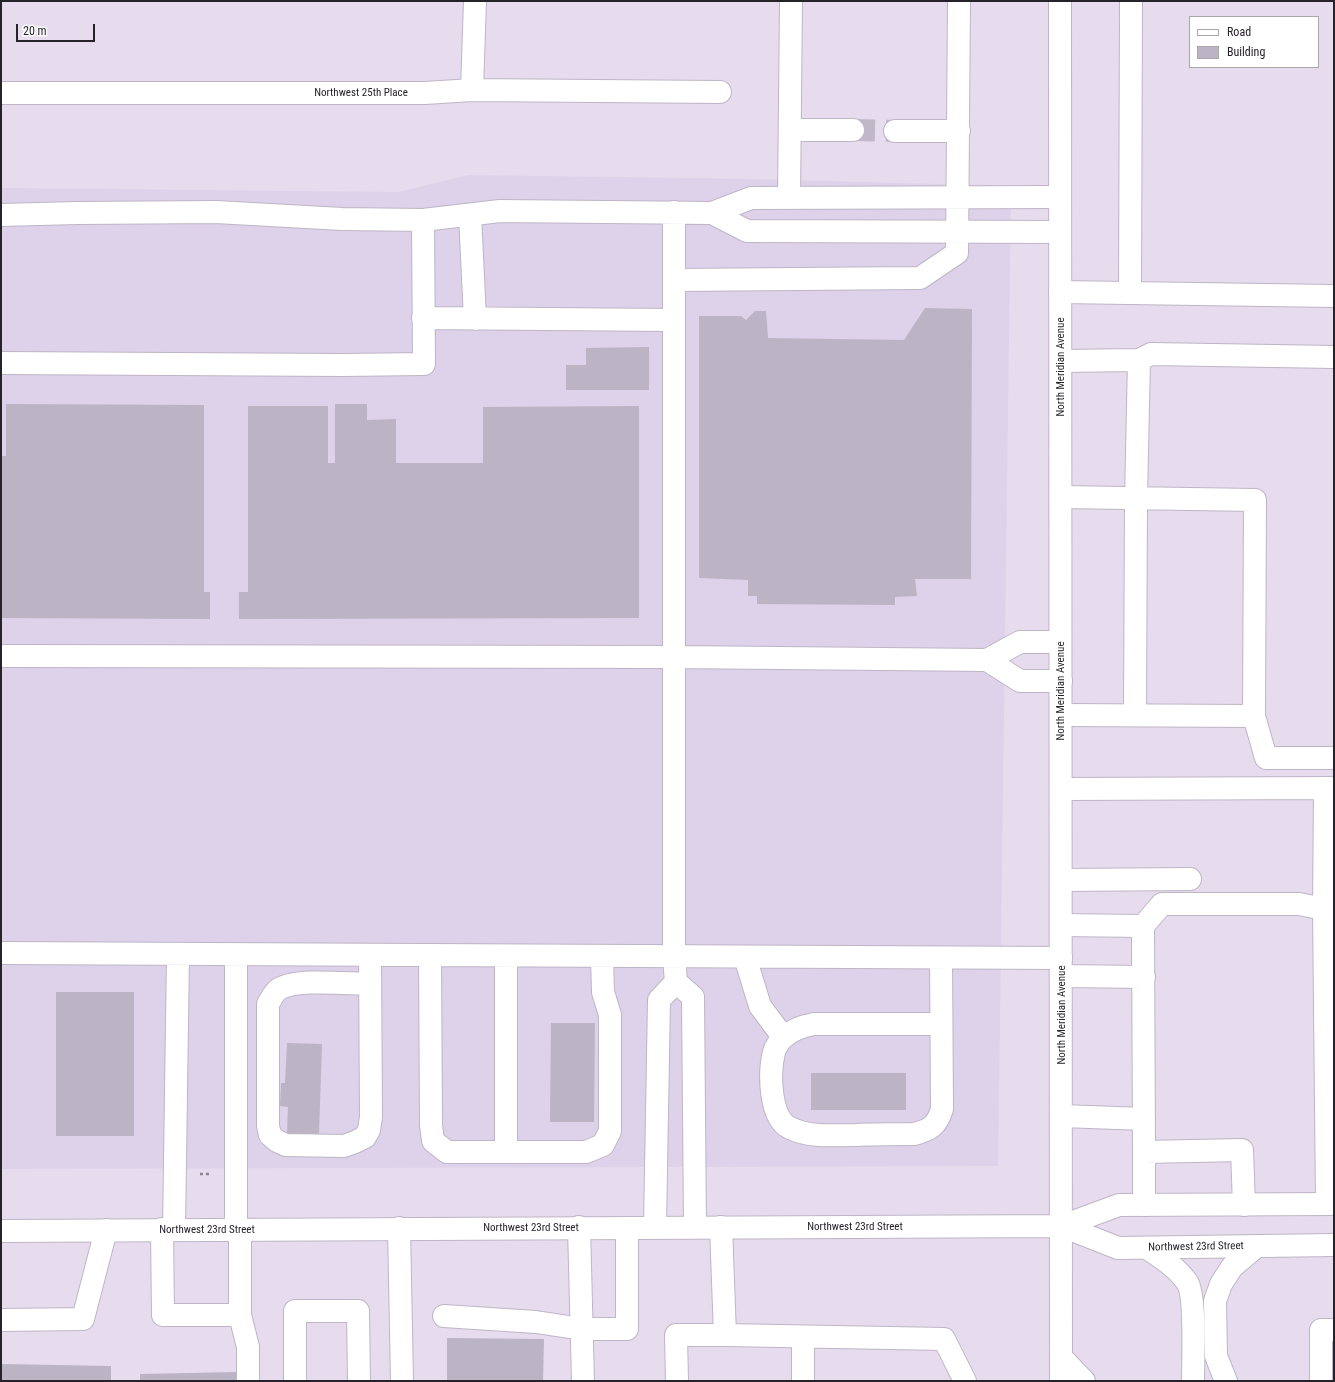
<!DOCTYPE html>
<html>
<head>
<meta charset="utf-8">
<style>
	body { margin:0 }
	#map { position:relative; width:1335px; height:1382px; overflow:hidden; background:#e6dcee; font-family:"Roboto Condensed",sans-serif }
	canvas { display:block }
	.frame { position:absolute; inset:0; border:2px solid #262229; pointer-events:none }
	.legend { position:absolute; left:1189px; top:16px; width:130px; height:52px; box-sizing:border-box; background:#fff; border:1px solid #a8a7a9; margin:0; padding:5px 7px; list-style:none; font-size:12px; color:#262229 }
	.legend li { display:flex; align-items:center; gap:8px; height:20px }
	.legend b { width:20px; border:1px solid #a8a7a9 }
	.scale { position:absolute; left:16px; top:24px; width:79px; height:18px; box-sizing:border-box; border:2px solid #262229; border-top:0; padding-left:5px; font-size:12px; line-height:14px; white-space:nowrap; color:#262229; -webkit-text-stroke:3px #fff; paint-order:stroke }
</style>
</head>
<body>
<div id="map">
<canvas width="1335" height="1382"></canvas>
<div class="frame"></div>
<ul class="legend">
<li><b style="height:5px;background:#fff"></b>Road</li>
<li><b style="height:11px;background:#bcb3c4"></b>Building</li>
</ul>
<div class="scale">20 m</div>
</div>
<script>
const ctx = document.querySelector('canvas').getContext('2d');
ctx.lineJoin = 'round';
function fillPath(path, color) { ctx.fillStyle = color; ctx.fill(path, 'evenodd'); }
function trace(path, color, width, dash) { ctx.strokeStyle = color; ctx.lineWidth = width; ctx.lineCap = dash ? 'butt' : 'round'; ctx.setLineDash(dash || []); ctx.stroke(path); }
function write(font, color, halo, rows, align = 'center') {
  ctx.font = font + ' "Roboto Condensed",sans-serif'; ctx.lineWidth = 3; ctx.setLineDash([]); ctx.textBaseline = 'middle'; ctx.strokeStyle = halo; ctx.fillStyle = color; for (const [text, x, y, turn = 0] of rows) {
    ctx.save(); ctx.translate(x, y); ctx.rotate((+turn || 0) * Math.PI / 180); ctx.textAlign = isNaN(turn) ? turn : align; if (halo) ctx.strokeText(text, 0, 0); ctx.fillText(text, 0, 0); ctx.restore();
  }
}
const built = new Path2D(`
	M468 175 754 179 1011 186 998 1166 1 1169V188L398 192Z`);
const building = new Path2D(`
	M925 308 972 309 971 579H915L917 596 895 597V605L757 604V596H748V580L699 578V316H741L746 320 755 311H766L768 338 904 340Z
	M649 347V390H566V365H586V348Z
	M6 404 204 405V592H210V619L1 618V456H6Z
	M335 404H367V420L396 419V463H483V407L639 406V618L239 619V592H248V406H328V463H335Z
	M56 992H134V1136H56Z
	M551 1023H595L594 1122H550Z
	M287 1043 322 1044 319 1135 287 1133 288 1107 280 1106 281 1083H285Z
	M811 1073H906V1110H811Z
	M447 1338 544 1339 543 1381H447Z
	M1 1364 111 1366V1381H1Z
	M236 1372V1381H140V1374Z`);
const minorTunnel = new Path2D(`
	M853 130 895 131`);
const path = new Path2D(`
	M200 1174H211`);
const minor = new Path2D(`
	M472 90 475 1
	M1 93H425L472 90 720 92
	M790 130H853
	M895 131H959
	M1060 197 751 198 712 213 747 231 1060 232
	M789 198 791 1
	M674 212V957L676 982
	M1 215 77 213 216 212 342 219 423 220 500 211 712 213
	M470 215 475 319
	M674 280 920 278 957 253 959 1
	M1060 292 1334 296
	M1130 293 1131 1
	M423 318 674 320
	M1061 361 1139 360 1151 354 1334 357
	M1 363 342 365 424 364 423 220
	M1061 497 1255 500 1254 716 1061 715
	M1 656 674 657 987 660 1020 642H1060
	M987 660 1020 681H1061
	M1135 715 1136 498 1139 360
	M1254 716 1266 758H1334
	M1325 788 1324 909 1327 1204
	M1061 789 1334 788
	M1061 880 1190 879
	M1061 925 1143 926 1144 1152 1242 1150 1244 1205
	M1143 926 1162 904H1299L1324 909 1334 910
	M1 953 1061 958
	M236 955V1230
	M370 956 371 1117 369 1130 365 1137 355 1142 344 1146 286 1145 277 1141 270 1135 268 1126V1004C271 999 274 992 279 989 298 978 348 984 370 984
	M430 956 431 1125 433 1141 447 1152H586L603 1145 610 1131V1015L603 992 602 956
	M506 956V1152
	M745 957 760 1006 783 1037
	M941 958 942 1109C937 1126 930 1130 914 1134 894 1134 875 1134 856 1135 833 1135 811 1138 790 1128 769 1118 769 1072 774 1052 775 1048 780 1040 784 1037 793 1029 803 1026 814 1024H941
	M1062 976 1144 977
	M1062 1116 1144 1119
	M1144 1152V1205
	M579 1227 583 1381
	M655 1227 659 1000 676 982 693 997 695 1227
	M399 1228 402 1381
	M162 1229 163 1315H240V1230
	M174 1229 178 955
	M1147 1248C1162 1258 1177 1268 1187 1282 1196 1295 1193 1362 1193 1381
	M240 1315 248 1347V1381
	M444 1316 536 1322 582 1329H627V1228
	M1 1320 83 1319 106 1230
	M725 1335 944 1339 965 1381
	M295 1381V1311H358L359 1381
	M677 1381 676 1335H725L721 1227
	M803 1381V1337
	M1226 1381 1216 1356 1215 1301 1221 1284 1232 1267 1257 1246
	M1321 1381V1330H1334`);
const major = new Path2D(`
	M1060 1 1061 1381
	M1062 1226 1118 1248 1334 1245
	M1 1231 1062 1226 1119 1205 1334 1204
	M1061 1357 1084 1381`);
const streetNames = [
	["Northwest 25th Place",361,93],
	["North Meridian Avenue",1061,367,-90],
	["North Meridian Avenue",1061,691,-90],
	["North Meridian Avenue",1062,1015,-90],
	["Northwest 23rd Street",855,1227],
	["Northwest 23rd Street",531,1228],
	["Northwest 23rd Street",207,1230],
	["Northwest 23rd Street",1196,1247,-1]
];
fillPath(built, '#ded1ea');
fillPath(building, '#bcb3c4');
trace(minorTunnel, '#c0b7c7', 22, [22, 11]);
trace(minor, '#beb5c6', 24);
trace(major, '#beb5c6', 24);
trace(path, '#8a838f', 2.5, [3, 3]);
trace(minor, '#fff', 22);
trace(major, '#fff', 22);
write('11px', '#262229', '#fff', streetNames);
</script>
</body>
</html>
